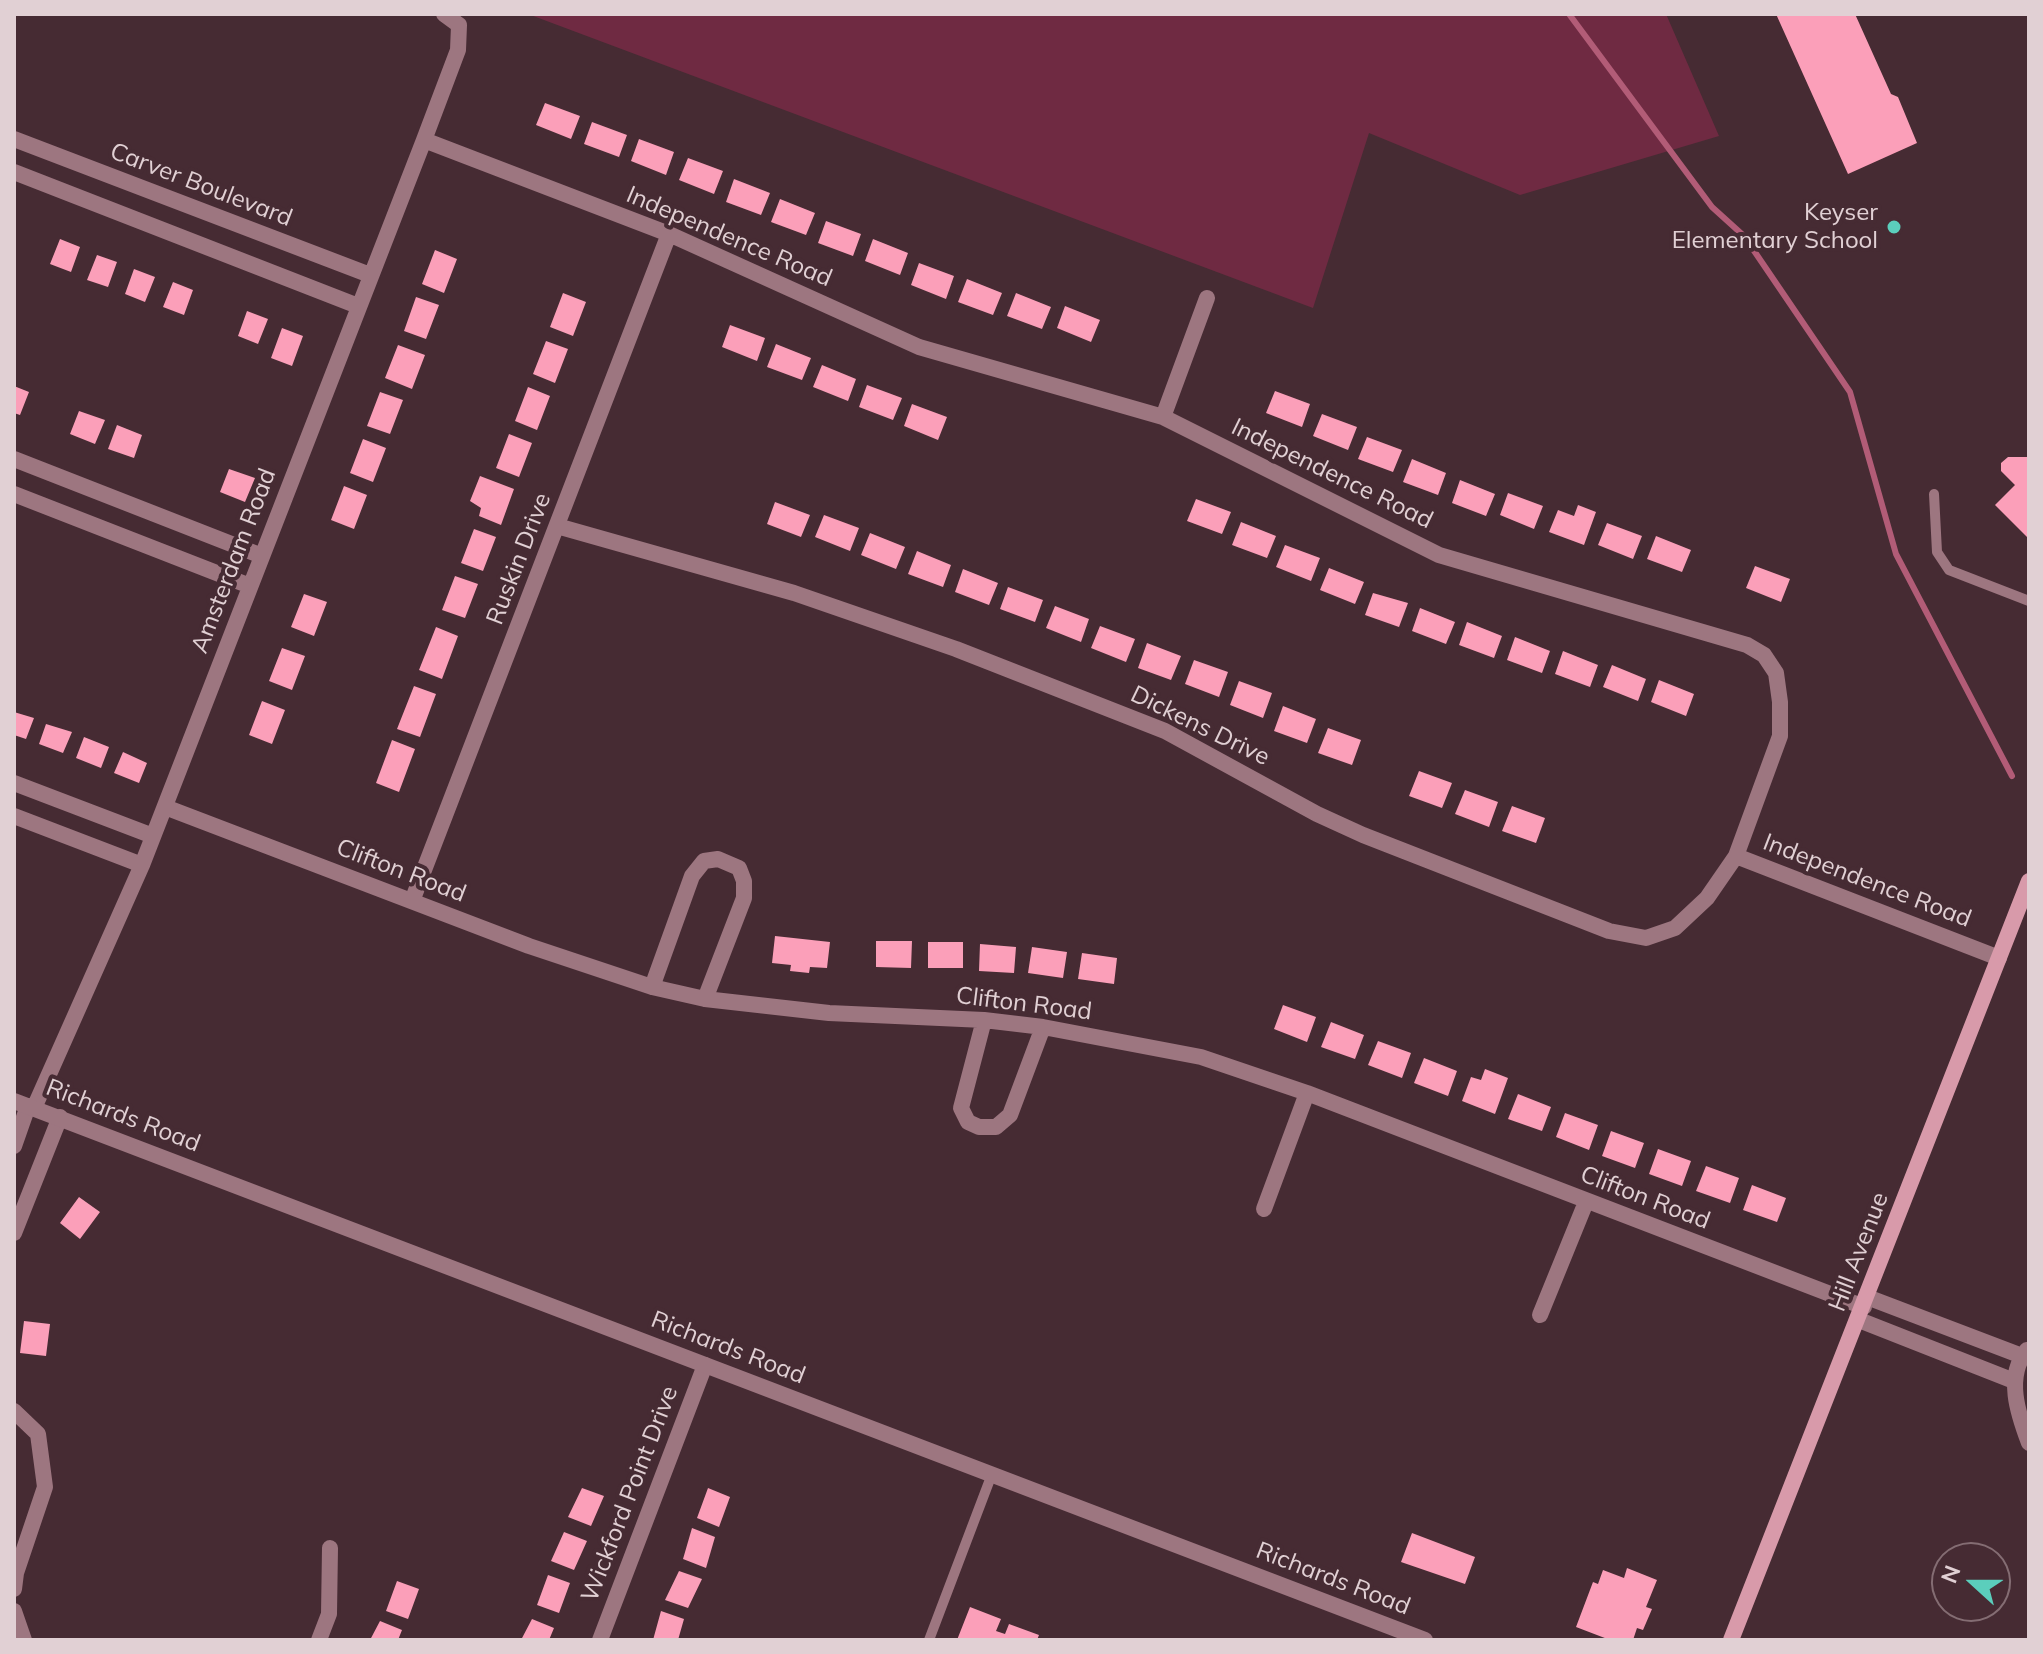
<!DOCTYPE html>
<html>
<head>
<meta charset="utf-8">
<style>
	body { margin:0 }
	#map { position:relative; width:2043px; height:1654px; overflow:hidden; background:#462b33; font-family:Mulish,sans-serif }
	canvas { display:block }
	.frame { position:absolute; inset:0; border:16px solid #e1d0d4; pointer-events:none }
	.north { position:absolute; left:1931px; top:1542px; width:80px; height:80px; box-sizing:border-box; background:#462b33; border:2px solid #846d73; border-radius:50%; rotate:291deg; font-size:22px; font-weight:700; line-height:32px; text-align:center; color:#e1d0d4 }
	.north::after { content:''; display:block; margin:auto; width:28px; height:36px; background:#5bcebc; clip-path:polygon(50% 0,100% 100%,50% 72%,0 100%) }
</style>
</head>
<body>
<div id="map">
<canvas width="2043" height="1654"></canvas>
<div class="frame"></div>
<div class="north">N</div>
</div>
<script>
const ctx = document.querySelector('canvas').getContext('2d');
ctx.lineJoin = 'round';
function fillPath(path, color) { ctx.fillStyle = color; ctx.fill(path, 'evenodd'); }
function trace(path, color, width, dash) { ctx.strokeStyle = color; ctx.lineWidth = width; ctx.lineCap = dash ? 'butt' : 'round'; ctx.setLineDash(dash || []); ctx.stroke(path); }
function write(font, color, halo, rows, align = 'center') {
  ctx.font = font + ' Mulish,sans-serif'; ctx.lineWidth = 8; ctx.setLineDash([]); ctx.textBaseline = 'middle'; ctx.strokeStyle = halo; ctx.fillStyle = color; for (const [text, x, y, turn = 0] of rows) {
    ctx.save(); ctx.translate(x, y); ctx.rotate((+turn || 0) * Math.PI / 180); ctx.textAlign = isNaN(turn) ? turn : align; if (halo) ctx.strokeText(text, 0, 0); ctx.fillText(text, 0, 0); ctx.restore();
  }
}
const green = new Path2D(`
	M528 14H1666L1719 136 1520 195 1369 133 1313 308Z`);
const stream = new Path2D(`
	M1569 14 1712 207 1744 236 1850 392 1896 554 2012 776`);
const building = new Path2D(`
	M1776 14H1855L1891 94 1898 97 1917 143 1848 174Z
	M545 103 580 116 571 139 536 125Z
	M592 122 627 135 619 157 584 144Z
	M639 139 674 152 666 175 631 161Z
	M688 158 723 171 714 194 679 180Z
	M734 179 770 193 761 215 726 202Z
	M780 199 815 213 806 235 771 222Z
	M826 221 861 234 853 256 818 243Z
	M60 239 80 247 71 272 50 264Z
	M873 239 908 253 900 275 865 261Z
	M435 250 457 259 444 293 422 284Z
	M97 255 117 262 108 287 87 280Z
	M919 263 954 276 946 299 911 285Z
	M134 269 155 277 145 302 125 294Z
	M967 279 1002 293 993 315 958 302Z
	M173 282 193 290 184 315 163 307Z
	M563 293 586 302 573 336 550 327Z
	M1016 293 1051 307 1042 329 1007 316Z
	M416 297 439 305 426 339 404 331Z
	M1065 306 1100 320 1091 342 1057 328Z
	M247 311 268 319 258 344 238 336Z
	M730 325 765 338 757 361 722 347Z
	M282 328 303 336 292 366 271 358Z
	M546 341 568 349 555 383 533 374Z
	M776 344 811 358 802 380 767 367Z
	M398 345 425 355 412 389 385 378Z
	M822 365 856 379 848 401 813 387Z
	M867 385 902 398 893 420 859 407Z
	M14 386 29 392 20 415 14 413Z
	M528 387 550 396 537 430 515 421Z
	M1275 391 1310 404 1302 427 1266 413Z
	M380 392 403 400 390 434 367 426Z
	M912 404 947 417 938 440 904 426Z
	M79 411 105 420 95 444 70 434Z
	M1322 414 1357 427 1348 450 1313 436Z
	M117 425 142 435 134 458 108 449Z
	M509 434 532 443 519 477 496 468Z
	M1367 437 1402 450 1393 472 1358 459Z
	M363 439 386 448 373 482 350 473Z
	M2008 457H2029V539L1995 505 2015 485 2001 471V463Z
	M1412 459 1446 473 1438 495 1403 482Z
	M229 469 255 478 245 502 220 492Z
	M480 476 514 489 501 525 479 516 481 508 470 501Z
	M1460 480 1495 494 1486 516 1452 503Z
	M344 486 367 495 354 529 331 520Z
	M1508 493 1543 506 1534 529 1500 515Z
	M1196 499 1231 512 1222 534 1187 521Z
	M775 502 810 515 801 537 767 524Z
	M1578 505 1596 512 1584 545 1549 532 1558 510 1574 516Z
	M824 515 859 528 850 551 815 537Z
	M1241 522 1276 536 1267 558 1232 545Z
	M1607 523 1642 536 1633 559 1598 545Z
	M474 529 496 537 483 571 461 563Z
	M870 533 905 547 896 569 861 555Z
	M1656 536 1691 550 1682 572 1647 559Z
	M1285 545 1320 558 1311 581 1276 567Z
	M917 551 951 565 943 587 908 574Z
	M1755 566 1790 579 1781 602 1746 588Z
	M1329 568 1364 582 1355 604 1320 590Z
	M963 569 998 583 989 605 955 592Z
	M455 576 478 584 465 618 442 610Z
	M1008 587 1043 600 1035 622 1000 609Z
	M1373 593 1408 603 1399 627 1365 615Z
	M304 594 327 602 314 636 291 627Z
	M1055 606 1089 619 1081 642 1046 628Z
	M1420 608 1455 622 1446 644 1412 631Z
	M1467 622 1502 636 1494 658 1459 645Z
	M1100 626 1135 639 1126 662 1091 648Z
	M436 627 458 636 442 679 419 670Z
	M1515 637 1550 651 1542 673 1507 660Z
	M1147 643 1181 656 1171 680 1138 668Z
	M282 648 305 656 292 690 269 681Z
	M1563 651 1598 665 1590 687 1555 674Z
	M1194 660 1228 672 1219 697 1185 684Z
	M1612 665 1646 679 1638 701 1603 687Z
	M1659 680 1694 694 1686 716 1651 702Z
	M1239 681 1272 693 1263 718 1230 705Z
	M414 686 436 694 420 737 397 729Z
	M262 701 285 710 272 744 249 735Z
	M1283 706 1316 719 1307 743 1274 731Z
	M14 712 34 718 26 739 14 735Z
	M46 724 72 732 63 753 39 744Z
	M1328 728 1361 740 1352 765 1318 753Z
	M84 737 109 747 101 768 76 758Z
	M392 740 415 749 399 792 376 783Z
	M123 752 147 763 139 783 114 773Z
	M1419 771 1452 783 1442 808 1409 796Z
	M1465 790 1498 802 1489 827 1455 814Z
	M1512 806 1545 818 1536 843 1502 831Z
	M775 936 830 942 827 968 810 967 809 973 790 971 791 965 772 963Z
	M876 941H912L911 968 876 967Z
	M928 942H963V968H928Z
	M980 944 1016 947 1014 973 979 971Z
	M1032 947 1067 952 1063 978 1028 973Z
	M1082 953 1117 958 1114 984 1078 979Z
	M1283 1005 1316 1017 1307 1042 1274 1029Z
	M1331 1022 1364 1035 1355 1059 1321 1047Z
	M1378 1041 1411 1053 1402 1078 1368 1065Z
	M1424 1058 1457 1071 1448 1096 1414 1083Z
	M1485 1069 1508 1078 1495 1114 1462 1101 1471 1077 1481 1080Z
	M1518 1094 1551 1107 1542 1131 1508 1119Z
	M1565 1113 1598 1125 1589 1150 1556 1137Z
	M1611 1131 1644 1143 1635 1168 1602 1156Z
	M1658 1149 1691 1161 1682 1186 1649 1174Z
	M1706 1166 1739 1178 1730 1203 1696 1191Z
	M1752 1185 1786 1198 1777 1222 1743 1210Z
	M79 1197 100 1212 80 1239 60 1223Z
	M24 1321 50 1324 46 1356 20 1353Z
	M582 1488 604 1496 591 1526 568 1517Z
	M708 1488 730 1497 719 1527 697 1518Z
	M692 1528 715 1537 706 1568 683 1559Z
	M564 1532 587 1541 574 1570 551 1561Z
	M1412 1533 1475 1557 1465 1584 1401 1562Z
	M1627 1568 1657 1580 1646 1607 1652 1609 1643 1630 1637 1628 1633 1640H1610L1576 1627 1593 1582 1598 1584 1603 1570 1624 1578Z
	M679 1571 702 1579 688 1608 665 1600Z
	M548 1575 570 1583 559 1613 537 1605Z
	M397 1581 419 1589 408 1619 386 1611Z
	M970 1607 1001 1619 996 1631 1005 1634 1009 1624 1039 1635 1037 1640H957Z
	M661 1611 684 1619 678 1640H653Z
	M532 1619 554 1628 549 1640H521Z
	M380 1621 402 1630 398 1640H370Z`);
const service = new Path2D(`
	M1934 494 1937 552 1949 570 2029 601
	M929 1640 992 1474`);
const minor = new Path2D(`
	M14 139 370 275
	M424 140 669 234 919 347 1163 417 1439 555 1747 645 1764 655 1776 673 1780 702V736L1736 856 1707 898 1675 928 1646 938 1609 931 1363 835 1317 814 1165 731 956 649 794 593 557 526
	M14 172 358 306
	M1163 417 1207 298
	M14 459 262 556
	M14 494 250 586
	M14 783 153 836
	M165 807 529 946 652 987 705 999 829 1013 984 1020 1043 1027 1201 1057 1307 1093 1864 1307
	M14 816 142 865
	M1736 856 1999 958
	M412 901 669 234
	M652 987 692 876 704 861 718 859 739 868 744 881V898L705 999
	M984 1020 961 1108 968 1122 979 1127H996L1010 1115 1043 1027
	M34 1108 142 865 424 140 458 50 459 25 444 14
	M14 1146 28 1106
	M1264 1209 1307 1093
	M14 1233 60 1117
	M1867 1297 2022 1356
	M1540 1315 1586 1202
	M1859 1320 2014 1381
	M2027 1350C2005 1376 2018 1414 2029 1443
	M14 1411 38 1434 45 1487 16 1573 14 1589
	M14 1611 24 1640
	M319 1640 329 1614 330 1548
	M600 1640 705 1365`);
const tertiary = new Path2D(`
	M14 1101 1425 1640`);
const secondary = new Path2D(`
	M1731 1640 2029 881`);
const markers = [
	[1894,227,8,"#5bcebc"]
];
const streetNames = [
	["Carver Boulevard",201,185,21],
	["Independence Road",729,237,23],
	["Independence Road",1332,474,26],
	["Ruskin Drive",519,559,-69],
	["Amsterdam Road",234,561,-69],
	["Dickens Drive",1200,726,26],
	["Clifton Road",401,871,21],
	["Independence Road",1867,881,21],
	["Clifton Road",1024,1004,7],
	["Richards Road",123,1116,21],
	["Clifton Road",1645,1198,21],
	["Hill Avenue",1859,1252,-69],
	["Richards Road",728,1348,21],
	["Wickford Point Drive",630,1494,-69],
	["Richards Road",1333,1579,21]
];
const poiNames = [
	["Keyser",1878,213],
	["Elementary School",1878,241]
];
fillPath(green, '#6f2a42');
trace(stream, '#b25c77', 6);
fillPath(building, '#fb9fb9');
trace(service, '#9d7680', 10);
trace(minor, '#9d7680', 16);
trace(tertiary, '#9d7680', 16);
trace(secondary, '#d89aaa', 16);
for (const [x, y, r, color] of markers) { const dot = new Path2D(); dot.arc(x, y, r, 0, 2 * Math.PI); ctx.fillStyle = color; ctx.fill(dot); trace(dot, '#462b33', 3); }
write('24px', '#e1d0d4', '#462b33', streetNames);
write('24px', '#e1d0d4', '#462b33', poiNames, 'right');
</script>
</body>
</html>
